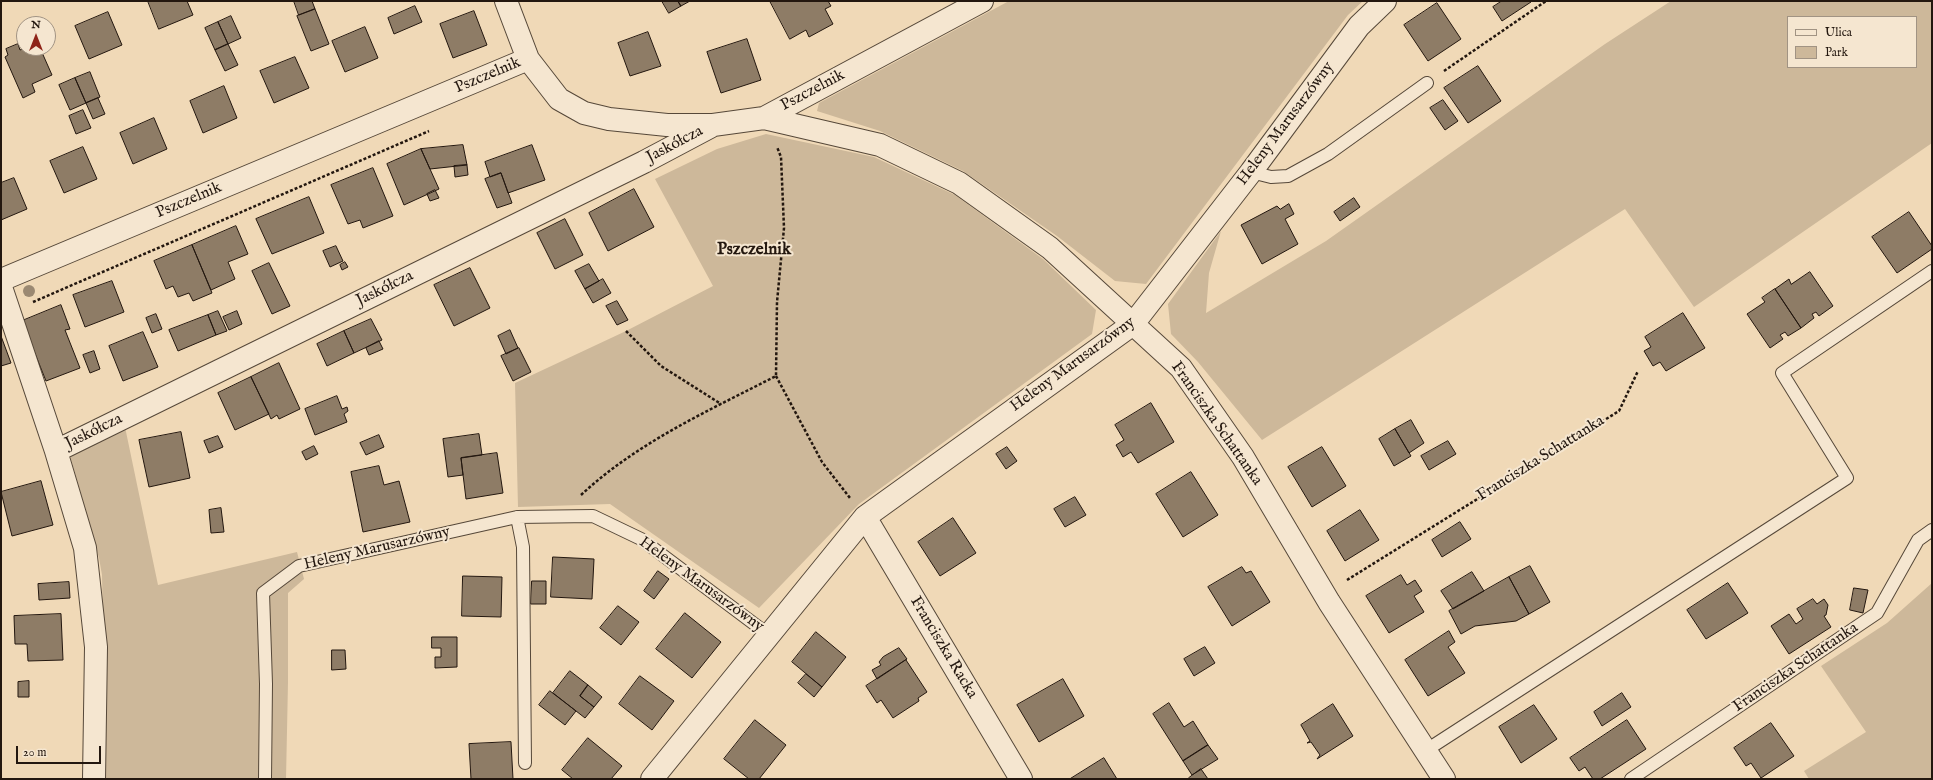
<!DOCTYPE html>
<html>
<head>
<meta charset="utf-8">
<style>
	body { margin:0 }
	#map { position:relative; width:1933px; height:780px; overflow:hidden; background:#f0d9b7; font-family:"IM FELL English",serif }
	canvas { display:block }
	.frame { position:absolute; inset:0; border:2px solid #23170f; pointer-events:none }
	.legend { position:absolute; left:1787px; top:16px; width:130px; height:52px; box-sizing:border-box; background:#f5e6d0; border:1px solid #a19383; margin:0; padding:5px 7px; list-style:none; font-size:12px; color:#23170f }
	.legend li { display:flex; align-items:center; gap:8px; height:20px }
	.legend b { width:20px; border:1px solid #a19383 }
	.north { position:absolute; left:16px; top:16px; width:40px; height:40px; box-sizing:border-box; background:#f5e6d0; border:1px solid #a19383; border-radius:50%; rotate:0deg; font-size:11px; font-weight:700; line-height:16px; text-align:center; color:#23170f }
	.north::after { content:''; display:block; margin:auto; width:14px; height:18px; background:#8f2418; clip-path:polygon(50% 0,100% 100%,50% 72%,0 100%) }
	.scale { position:absolute; left:16px; top:746px; width:85px; height:18px; box-sizing:border-box; border:2px solid #23170f; border-top:0; padding-left:5px; font-size:12px; line-height:14px; white-space:nowrap; color:#23170f; -webkit-text-stroke:3px #f5e6d0; paint-order:stroke }
</style>
</head>
<body>
<div id="map">
<canvas width="1933" height="780"></canvas>
<div class="frame"></div>
<ul class="legend">
<li><b style="height:5px;background:#f5e6d0"></b>Ulica</li>
<li><b style="height:11px;background:#cdb89a"></b>Park</li>
</ul>
<div class="north">N</div>
<div class="scale">20 m</div>
</div>
<script>
const ctx = document.querySelector('canvas').getContext('2d');
ctx.lineJoin = 'round';
function fillPath(path, color) { ctx.fillStyle = color; ctx.fill(path, 'evenodd'); }
function trace(path, color, width, dash) { ctx.strokeStyle = color; ctx.lineWidth = width; ctx.lineCap = dash ? 'butt' : 'round'; ctx.setLineDash(dash || []); ctx.stroke(path); }
function write(font, color, halo, rows, align = 'center') {
  ctx.font = font + ' "IM FELL English",serif'; ctx.lineWidth = 4; ctx.setLineDash([]); ctx.textBaseline = 'middle'; ctx.strokeStyle = halo; ctx.fillStyle = color; for (const [text, x, y, turn = 0] of rows) {
    ctx.save(); ctx.translate(x, y); ctx.rotate((+turn || 0) * Math.PI / 180); ctx.textAlign = isNaN(turn) ? turn : align; if (halo) ctx.strokeText(text, 0, 0); ctx.fillText(text, 0, 0); ctx.restore();
  }
}
const green = new Path2D(`
	M1009 1H1363L1348 15 1146 284 1115 281 1057 236 963 171 880 131 817 111 819 103Z
	M1671 1H1932V143L1694 307 1625 209 1262 440 1198 362 1171 334 1168 304 1221 231 1209 273 1206 313 1326 241 1605 44ZM1788 17H1916V67H1788Z
	M766 134 874 157 955 195 1043 259 1096 310 1092 334 859 504 759 608 610 504 518 507 515 383 626 331 713 286 655 179 717 149Z
	M125 427 158 585 297 552 304 579 288 593V682L286 779H106L102 575 99 558 69 452Z
	M1932 583V779H1809L1804 771 1866 732 1821 666 1887 623Z`);
const building = new Path2D(`
	M148 1H187L193 15 159 29Z
	M294 1H312L315 9 299 15Z
	M662 1H678L681 6 669 13Z
	M678 1H690L681 6Z
	M770 1H828L831 6 825 9 833 24 809 37 806 30 790 39Z
	M1502 1H1531V2L1502 21 1493 7Z
	M1437 3 1461 39 1428 61 1404 25Z
	M415 6 422 22 394 34 388 18Z
	M315 9 329 44 311 51 297 16Z
	M474 11 487 45 453 58 440 24Z
	M108 12 122 45 89 59 75 26Z
	M231 16 241 38 228 44 218 22Z
	M218 22 228 44 215 50 205 28Z
	M365 27 378 58 345 72 332 41Z
	M648 32 661 66 630 76 618 43Z
	M747 39 761 80 721 93 707 52Z
	M18 44 20 50 25 48H40L52 75 32 84 35 92 23 98 5 57 8 55 6 49Z
	M228 44 238 65 225 71 215 50Z
	M295 57 309 88 274 103 260 71Z
	M1478 66 1501 101 1468 123 1444 88Z
	M90 72 100 97 86 103 75 78Z
	M75 78 86 103 70 110 59 85Z
	M224 86 237 118 203 133 190 101Z
	M98 98 105 114 93 119 86 103Z
	M1443 100 1458 121 1445 130 1430 108Z
	M83 110 91 128 76 134 69 116Z
	M154 118 167 149 133 164 120 133Z
	M463 145 467 165 430 169 421 149Z
	M532 145 545 180 508 193 501 173 490 177 485 162Z
	M83 147 97 179 64 193 50 161Z
	M421 149 439 189 404 205 387 164Z
	M467 165 468 175 455 177 454 166Z
	M373 168 393 216 363 228 360 220 348 224 331 185Z
	M501 173 512 203 497 208 485 179Z
	M14 178 27 209 1 220V183Z
	M634 189 654 227 608 251 589 213Z
	M435 190 439 198 430 201 427 194Z
	M309 197 324 233 272 254 256 219Z
	M1354 198 1360 207 1340 221 1334 212Z
	M1289 204 1294 214 1285 219 1298 244 1262 264 1241 225 1277 206 1280 209Z
	M1909 212 1932 246V249L1897 273 1872 237Z
	M565 219 583 255 555 269 537 233Z
	M236 226 248 254 228 262 235 279 211 290 192 245Z
	M192 245 212 293 193 301 189 293 178 297 173 286 166 289 154 261Z
	M336 246 343 261 330 267 323 251Z
	M345 262 348 267 342 270 340 265Z
	M269 263 290 306 272 314 252 271Z
	M589 264 599 281 585 289 575 271Z
	M470 268 490 308 454 326 434 285Z
	M1810 272 1833 306 1819 316 1816 312 1812 314 1814 318 1801 328 1775 289 1789 279 1791 284Z
	M603 279 611 293 593 303 585 289Z
	M112 281 124 312 85 327 73 295Z
	M1775 289 1801 328 1788 336 1785 332 1780 335 1783 339 1770 348 1747 314 1765 302 1762 298Z
	M617 301 628 320 617 325 606 306Z
	M61 305 70 329 65 330 80 368 46 381 22 321Z
	M218 311 227 331 216 335 208 315Z
	M237 311 242 324 229 330 223 317Z
	M1683 313 1705 348 1666 371 1660 362 1653 366 1644 351 1651 347 1645 337Z
	M156 314 162 329 152 333 146 318Z
	M208 315 216 335 178 351 169 330Z
	M371 319 382 340 354 353 344 331Z
	M510 330 518 348 506 354 498 336Z
	M344 331 354 353 327 366 317 344Z
	M143 332 158 367 123 381 109 346Z
	M1 336 11 363 1 366Z
	M379 341 383 349 369 355 366 348Z
	M519 348 531 372 513 381 501 356Z
	M94 351 100 369 90 373 83 355Z
	M279 363 300 409 279 419 277 415 271 419 251 377Z
	M251 377 269 414 235 430 218 393Z
	M337 396 342 409 347 407 348 411 344 414 347 422 315 435 305 409Z
	M1151 403 1174 442 1138 463 1131 452 1123 457 1116 445 1124 440 1115 425Z
	M1411 420 1424 443 1409 453 1395 429Z
	M1395 429 1411 456 1394 466 1379 439Z
	M181 432 190 478 149 487 139 440Z
	M479 434 482 455 461 458 463 475 448 477 443 439Z
	M379 435 384 447 366 455 360 443Z
	M218 436 223 447 209 453 204 441Z
	M1448 441 1456 454 1429 470 1421 456Z
	M314 446 318 454 306 460 302 452Z
	M1007 447 1017 461 1006 469 996 454Z
	M1322 447 1346 486 1312 507 1288 467Z
	M497 453 503 493 466 499 461 458Z
	M379 466 384 485 399 481 410 522 363 532 351 472Z
	M1191 472 1218 515 1183 537 1156 494Z
	M41 481 53 525 12 536 1 492Z
	M1075 497 1086 515 1065 527 1054 509Z
	M221 508 224 532 211 533 209 510Z
	M1360 510 1379 540 1345 561 1327 531Z
	M953 518 976 553 940 576 918 542Z
	M1460 522 1471 539 1442 557 1432 540Z
	M553 557 594 559 592 599 551 597Z
	M1530 566 1550 602 1529 614 1509 577Z
	M1242 567 1246 573 1251 571 1270 602 1232 626 1208 587Z
	M658 571 669 579 654 599 644 591Z
	M1472 572 1484 591 1453 609 1441 591Z
	M1401 575 1407 585 1415 580 1422 591 1414 596 1424 612 1389 633 1366 596Z
	M463 576 502 577 501 617 462 616Z
	M1509 577 1529 614 1516 621 1475 626 1461 634 1449 611Z
	M532 581H546V604H531Z
	M69 582 70 598 39 600 38 584Z
	M1728 583 1748 613 1706 639 1687 610Z
	M1854 588 1868 590 1863 613 1850 610Z
	M1813 599 1817 604 1824 599 1828 605 1826 615 1824 616 1831 627 1789 654 1771 626 1789 614 1796 624 1803 619 1797 609Z
	M618 606 639 622 621 645 600 628Z
	M685 613 721 642 692 678 656 649Z
	M61 614 63 660 28 661 27 644H15L14 616Z
	M1449 631 1455 642 1448 647 1465 673 1428 696 1405 660Z
	M816 632 846 657 822 687 792 662Z
	M432 637H457V667L435 668V657H441V648H432Z
	M1205 647 1215 663 1194 676 1184 659Z
	M899 648 907 659 877 679 872 670 881 665 879 662 883 657Z
	M332 650H345L346 669 332 670Z
	M906 660 927 692 918 698 919 701 893 718 881 700 877 703 866 686Z
	M570 671 588 685 580 696 594 707 585 718 553 693Z
	M806 674 822 687 814 697 798 683Z
	M640 676 674 701 652 730 619 704Z
	M1063 679 1084 716 1039 742 1017 705Z
	M29 681V697H18V682Z
	M588 685 602 697 594 707 580 696Z
	M550 691 576 711 565 725 539 705Z
	M1622 693 1631 707 1602 726 1594 712Z
	M1169 703 1184 727 1193 721 1208 745 1183 761 1153 714Z
	M1333 704 1353 736 1317 759 1320 755 1311 742 1307 743 1310 741 1301 725Z
	M1534 705 1557 739 1521 763 1499 727Z
	M755 720 786 745 759 779H749L724 759Z
	M1627 720 1646 749 1600 779H1593L1585 767 1579 771 1570 758Z
	M1771 723 1794 756 1761 778 1751 763 1746 766 1734 748Z
	M588 738 622 766 611 779H573L562 770Z
	M511 742 513 779H471L469 744Z
	M1208 745 1218 759 1192 775 1183 761Z
	M1104 758 1117 779H1070Z
	M1201 769 1208 779H1190L1189 778Z`);
const path = new Path2D(`
	M1444 71 1546 1
	M33 302 429 131
	M626 331 661 366 721 404
	M776 376 822 462 850 498
	M581 495C638 442 708 411 776 376L777 302 784 228 781 157 777 147
	M1347 580 1619 411 1638 371`);
const lane = new Path2D(`
	M1251 172 1271 177 1288 176 1328 154 1427 83
	M517 517 523 547 525 763
	M1425 751 1847 478 1782 373 1932 271
	M265 779 266 684 263 593 299 566 517 517 593 516 641 539 769 635
	M1631 779 1877 613 1918 540 1932 530`);
const street = new Path2D(`
	M506 1 528 59
	M764 118 880 145 959 183 1050 248 1181 368 1243 457 1329 602 1444 779
	M1 280 528 59 559 99 584 113 609 119 667 125H713L764 118 982 1
	M1 287 56 451 85 548 96 647 94 779
	M56 451 644 162 710 127
	M865 517 1021 779
	M652 779 865 517 1133 324 1251 172 1359 26 1385 1`);
const trees = [
	[29,291]
];
const streetNames = [
	["Pszczelnik",488,76,-23],
	["Pszczelnik",813,91,-28],
	["Heleny Marusarzówny",1286,124,-53],
	["Jaskółcza",675,145,-28],
	["Pszczelnik",189,201,-23],
	["Jaskółcza",385,289,-26],
	["Heleny Marusarzówny",1073,365,-36],
	["Franciszka Schattanka",1216,424,55],
	["Jaskółcza",94,432,-26],
	["Franciszka Schattanka",1541,459,-32],
	["Heleny Marusarzówny",377,549,-13],
	["Heleny Marusarzówny",701,585,36],
	["Franciszka Racka",943,648,59],
	["Franciszka Schattanka",1796,668,-34]
];
const neighbourhoodNames = [
	["Pszczelnik",754,251]
];
fillPath(green, '#cdb89a');
fillPath(building, '#8e7c66');
trace(building, '#23170f', 1);
trace(lane, '#564839', 14);
trace(street, '#564839', 24);
trace(path, '#23170f', 2.5, [3, 2]);
trace(lane, '#f5e6d0', 12);
trace(street, '#f5e6d0', 22);
ctx.fillStyle = '#9b8972';
for (const [x, y] of trees) { ctx.beginPath(); ctx.arc(x, y, 6, 0, 2 * Math.PI); ctx.fill(); }
write('16px', '#23170f', '#f5e6d0', streetNames);
write('bold 17px', '#23170f', '#f5e6d0', neighbourhoodNames);
</script>
</body>
</html>
